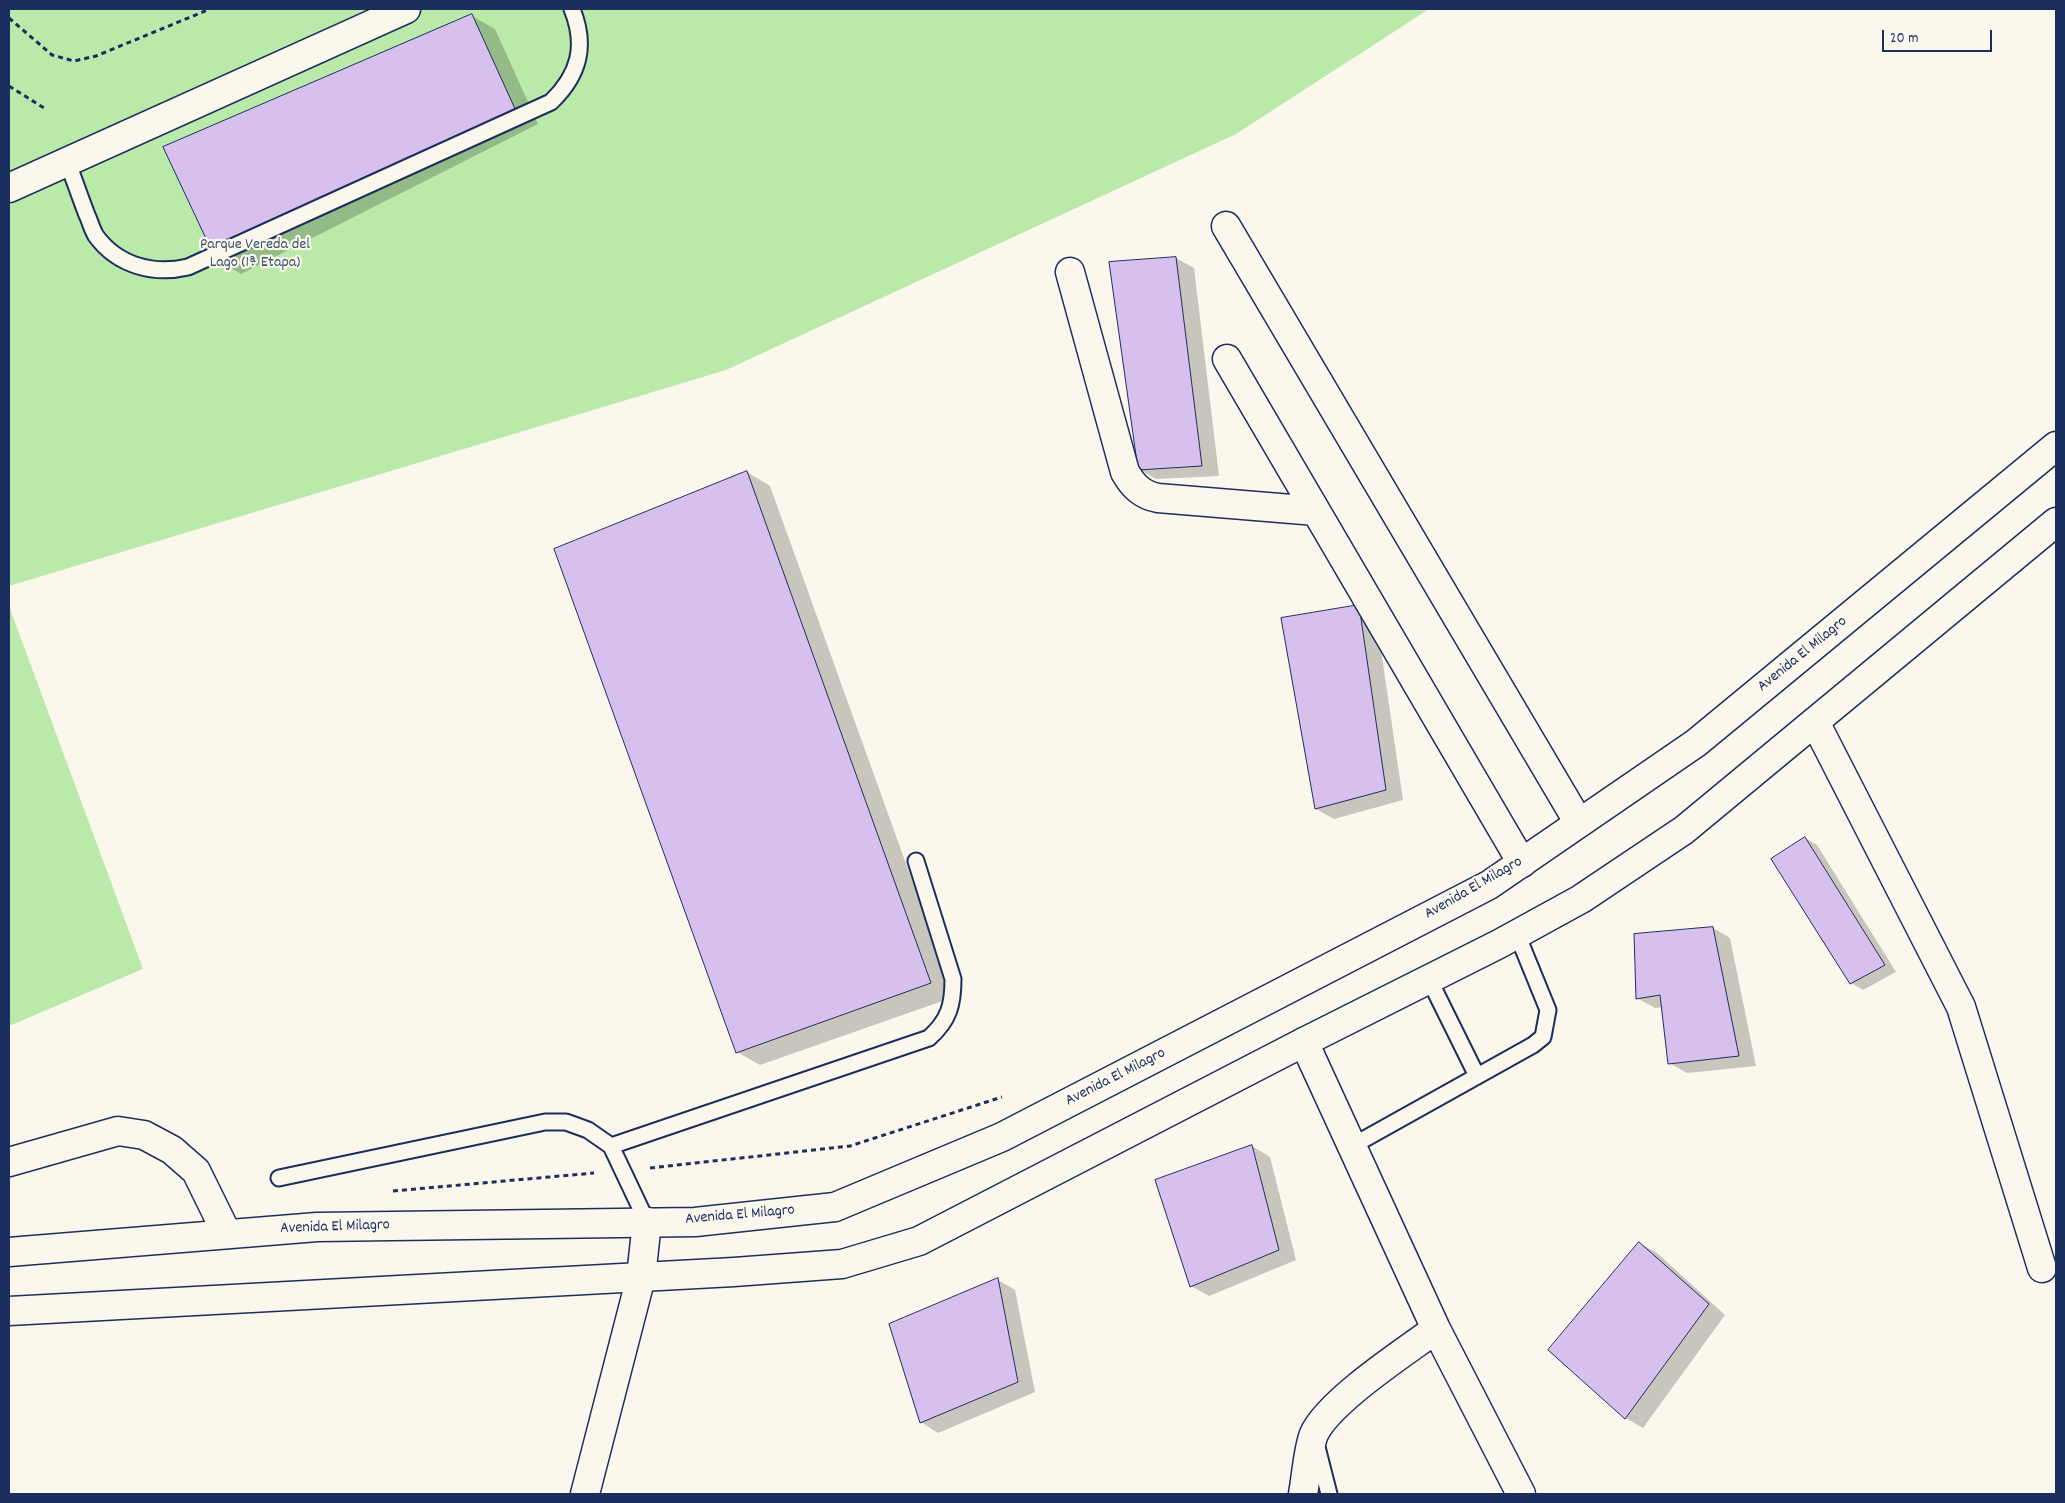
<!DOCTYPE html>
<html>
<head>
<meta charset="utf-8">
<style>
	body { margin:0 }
	#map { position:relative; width:2065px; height:1503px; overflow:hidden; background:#fbf7ec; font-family:Dekko,sans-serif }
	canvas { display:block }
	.frame { position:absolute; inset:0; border:10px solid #1b2f5e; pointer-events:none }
	.scale { position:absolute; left:1882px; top:30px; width:110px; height:22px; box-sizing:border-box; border:2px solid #1b2f5e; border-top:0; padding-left:6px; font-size:15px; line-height:18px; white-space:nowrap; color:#1b2f5e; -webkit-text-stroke:4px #fbf7ec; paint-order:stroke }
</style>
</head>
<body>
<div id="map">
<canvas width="2065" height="1503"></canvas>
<div class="frame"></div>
<div class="scale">20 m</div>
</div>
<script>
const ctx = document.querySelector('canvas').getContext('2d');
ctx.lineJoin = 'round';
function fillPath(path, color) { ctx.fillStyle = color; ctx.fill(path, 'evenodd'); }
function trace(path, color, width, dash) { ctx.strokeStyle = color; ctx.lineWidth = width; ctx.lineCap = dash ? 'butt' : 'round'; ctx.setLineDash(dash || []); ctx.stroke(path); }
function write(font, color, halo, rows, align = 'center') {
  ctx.font = font + ' Dekko,sans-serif'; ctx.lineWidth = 4.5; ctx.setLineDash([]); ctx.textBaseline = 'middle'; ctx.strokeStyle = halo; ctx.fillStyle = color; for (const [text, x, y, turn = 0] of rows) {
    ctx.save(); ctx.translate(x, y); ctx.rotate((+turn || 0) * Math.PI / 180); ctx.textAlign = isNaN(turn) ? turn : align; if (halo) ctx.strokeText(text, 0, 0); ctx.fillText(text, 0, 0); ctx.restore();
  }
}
const green = new Path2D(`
	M9 9H1429L1236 134 726 370 9 586Z
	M9 606 143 969 9 1026Z`);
const shadow = new Path2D(`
	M472 16 495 29 538 124 241 274 218 261Z
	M1176 258 1194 268 1219 476 1156 479 1139 469Z
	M747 472 770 486 954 997 760 1065 737 1052Z
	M1359 606 1376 616 1403 800 1334 819 1316 809Z
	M1805 838 1817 845 1896 972 1863 990 1851 983Z
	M1713 928 1730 938 1756 1066 1687 1073 1669 1063 1663 1007 1655 1008 1637 998Z
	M1252 1146 1270 1157 1296 1260 1209 1296 1191 1286Z
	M1639 1243 1657 1253 1725 1315 1643 1428 1626 1418 1550 1350Z
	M998 1280 1015 1290 1035 1392 938 1433 921 1422Z`);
const building = new Path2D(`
	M472 14 516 111 217 262 163 147Z
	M1176 257 1202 466 1138 470 1109 262Z
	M747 471 931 983 736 1053 554 549Z
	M1359 605 1386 790 1315 809 1281 618Z
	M1805 837 1885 965 1850 984 1771 859Z
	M1713 927 1739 1056 1668 1064 1660 995 1636 999 1634 934Z
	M1252 1145 1279 1250 1190 1287 1155 1180Z
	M1639 1242 1709 1304 1625 1419 1548 1350Z
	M998 1278 1018 1382 920 1423 889 1324Z`);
const path = new Path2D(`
	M9 18 52 55 74 61 96 56 210 9
	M9 86 44 108
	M650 1168 850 1146 1002 1097
	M393 1191 594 1173`);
const lane = new Path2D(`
	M67 161C74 179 80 197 87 215 90 221 92 230 96 236 118 266 154 275 188 267L551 102C579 75 587 46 572 9
	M1429 979 1477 1076
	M611 1146 929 1038C949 1020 953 1005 953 979L916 861
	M1352 1146 1533 1045 1543 1037 1548 1010 1517 934
	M279 1178 545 1122H566L588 1130 611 1146 647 1222
	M1316 1443 1329 1494`);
const street = new Path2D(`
	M9 188 406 9
	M1226 226 1579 823
	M1070 272 1125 472C1133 486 1142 495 1158 498L1316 511 1522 863
	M1227 359 1316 511
	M1815 722 1961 1007 2042 1268
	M1304 1042 1436 1329 1521 1494
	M9 1162 118 1131 144 1135 172 1150 196 1171 227 1234
	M585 1494 641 1277 647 1222
	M1303 1494C1306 1478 1308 1448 1314 1434 1329 1401 1405 1352 1436 1329`);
const secondary = new Path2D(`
	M9 1252 317 1227 695 1222 835 1207 1002 1137 1489 885 1696 743 2056 446
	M9 1311 734 1272 842 1264 919 1241 1304 1042 1499 944 1581 899 1684 830 2056 522`);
const parkNames = [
	["Parque Vereda del",255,246],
	["Lago (1ª Etapa)",255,264]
];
const streetNames = [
	["Avenida El Milagro",1803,655,-39],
	["Avenida El Milagro",1474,889,-30],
	["Avenida El Milagro",1116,1078,-27],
	["Avenida El Milagro",740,1216,-5],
	["Avenida El Milagro",335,1228,-2]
];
fillPath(green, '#baeaa9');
fillPath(shadow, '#0003');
fillPath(building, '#d7bfee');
trace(building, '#1b2f5e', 1);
trace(lane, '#1b2f5e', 19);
trace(street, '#1b2f5e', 31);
trace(secondary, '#1b2f5e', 31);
trace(path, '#1b2f5e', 3, [5, 4]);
trace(lane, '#fbf7ec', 15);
trace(street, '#fbf7ec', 28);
trace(secondary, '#fbf7ec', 28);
write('16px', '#3b546d', '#fbf7ec', parkNames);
write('16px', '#1b2f5e', '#fbf7ec', streetNames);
</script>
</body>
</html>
